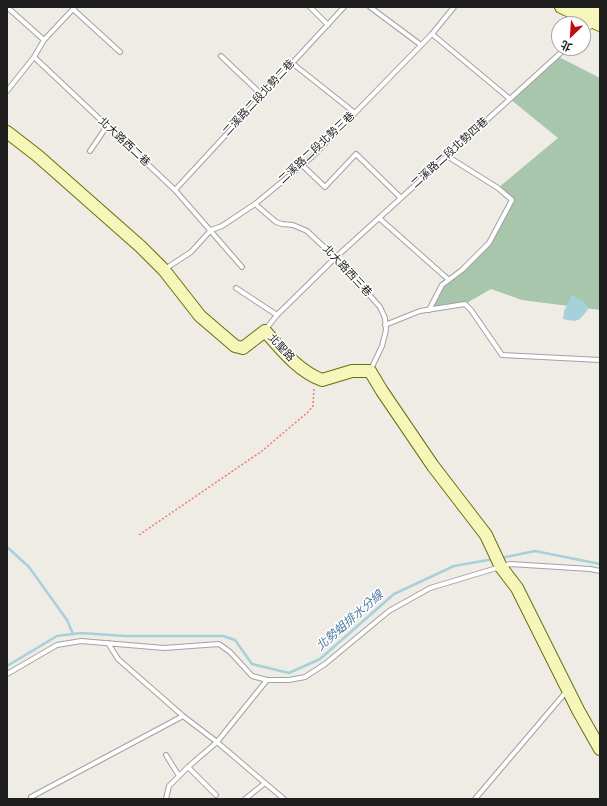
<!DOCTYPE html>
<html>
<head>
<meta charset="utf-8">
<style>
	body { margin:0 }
	#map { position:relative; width:607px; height:806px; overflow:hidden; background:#efebe5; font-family:"Archivo Narrow","Noto Sans TC",sans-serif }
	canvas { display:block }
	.frame { position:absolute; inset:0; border:8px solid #1e1e1e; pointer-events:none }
	.north { position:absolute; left:551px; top:16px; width:40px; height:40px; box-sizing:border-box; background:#fff; border:1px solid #a5a5a5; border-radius:50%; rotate:205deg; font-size:11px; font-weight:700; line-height:16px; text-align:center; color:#1e1e1e }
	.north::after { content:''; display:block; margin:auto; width:14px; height:18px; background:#c30a11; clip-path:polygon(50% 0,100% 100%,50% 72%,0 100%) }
</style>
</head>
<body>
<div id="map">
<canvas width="607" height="806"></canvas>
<div class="frame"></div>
<div class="north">北</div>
</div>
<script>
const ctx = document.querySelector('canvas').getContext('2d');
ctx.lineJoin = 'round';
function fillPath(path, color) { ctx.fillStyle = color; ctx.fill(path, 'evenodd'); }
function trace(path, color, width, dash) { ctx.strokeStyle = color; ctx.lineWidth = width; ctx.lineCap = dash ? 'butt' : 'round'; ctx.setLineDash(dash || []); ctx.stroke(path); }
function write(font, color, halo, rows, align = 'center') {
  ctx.font = font + ' "Archivo Narrow","Noto Sans TC",sans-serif'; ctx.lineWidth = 3; ctx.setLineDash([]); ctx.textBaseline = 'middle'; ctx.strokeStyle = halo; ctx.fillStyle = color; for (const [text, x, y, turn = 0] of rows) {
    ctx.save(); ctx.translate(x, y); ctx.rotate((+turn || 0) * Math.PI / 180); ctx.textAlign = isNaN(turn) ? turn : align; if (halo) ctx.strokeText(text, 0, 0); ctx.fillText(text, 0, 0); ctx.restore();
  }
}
const cemetery = new Path2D(`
	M557 56 600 78V310L522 300 491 289 465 304 429 310 442 285 462 270 489 243 512 200 498 188 558 138 510 99Z`);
const water = new Path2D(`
	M572 295 583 301 589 308C579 321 579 323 563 319L564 311Z`);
const stream = new Path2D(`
	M7 547 29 567 67 620 73 634
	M501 558 535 551 600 564
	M7 666 57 636 81 633 125 636H223L235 640 252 664 289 673 320 659 394 594 454 566 494 559`);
const path = new Path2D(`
	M139 535 262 451 308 412 313 406 314 387`);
const lane = new Path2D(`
	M7 7 44 40
	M310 7 328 25
	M370 7 421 45
	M73 9 120 52
	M583 33 593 24
	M432 34 510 99
	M221 56 262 95
	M34 57 175 190 242 267
	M292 63 355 113
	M7 91 34 57 44 40 75 7
	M90 151 107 126
	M302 165 325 187 356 154 401 198
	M175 190 344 7
	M255 204 276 222 282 224 293 225 307 231 343 265 380 307 385 318 386 330 382 346 371 369
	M379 218 449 280
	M165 269 191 252 211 230 222 226 255 204 312 157 432 34 454 7
	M236 288 277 315
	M429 310 442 285 462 270 489 243 512 200 498 188 447 156
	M385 325 420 311 465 304 471 310 502 355 600 360
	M266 329 277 315 335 258 566 48
	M108 643 118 659 183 716 217 742 265 783 245 799
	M7 674 57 645 81 641 164 648 219 644 230 652 252 676 267 680H289L305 677 325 664 389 611 430 588 510 564 590 569 600 571
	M166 755 179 776
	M188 767 216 795
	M265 783 284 799
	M32 799 31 797 183 716
	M166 799 169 786 188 767 217 742 267 680
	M475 799 566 692`);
const secondary = new Path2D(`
	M561 7 600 25
	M581 7 600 15
	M7 132 38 156 141 247 164 270 200 316 235 346 243 348 265 331C281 349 298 371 322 380L352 371H370L382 391 433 466 486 535 501 567 517 588 578 710 600 749`);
const streetNames = [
	["二溪路二段北勢二巷",259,98,-47],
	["北大路西二巷",124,142,43],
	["二溪路二段北勢三巷",317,148,-43],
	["二溪路二段北勢四巷",450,153,-42],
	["北大路西三巷",347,271,47],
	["北聖路",281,348,47]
];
const waterNames = [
	["北勢蛆排水分線",350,621,-41]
];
fillPath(cemetery, '#a7c6ab');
fillPath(water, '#a7d1da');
trace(stream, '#a7d1da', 2.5);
trace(lane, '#a2a2a2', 6);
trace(secondary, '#69700a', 14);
trace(path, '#f37a72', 1.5, [2, 2]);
trace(lane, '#fff', 4);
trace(secondary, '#f6f6bb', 12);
write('11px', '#1e1e1e', '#fff', streetNames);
write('italic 12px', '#4c7aa1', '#fff', waterNames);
</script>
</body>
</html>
